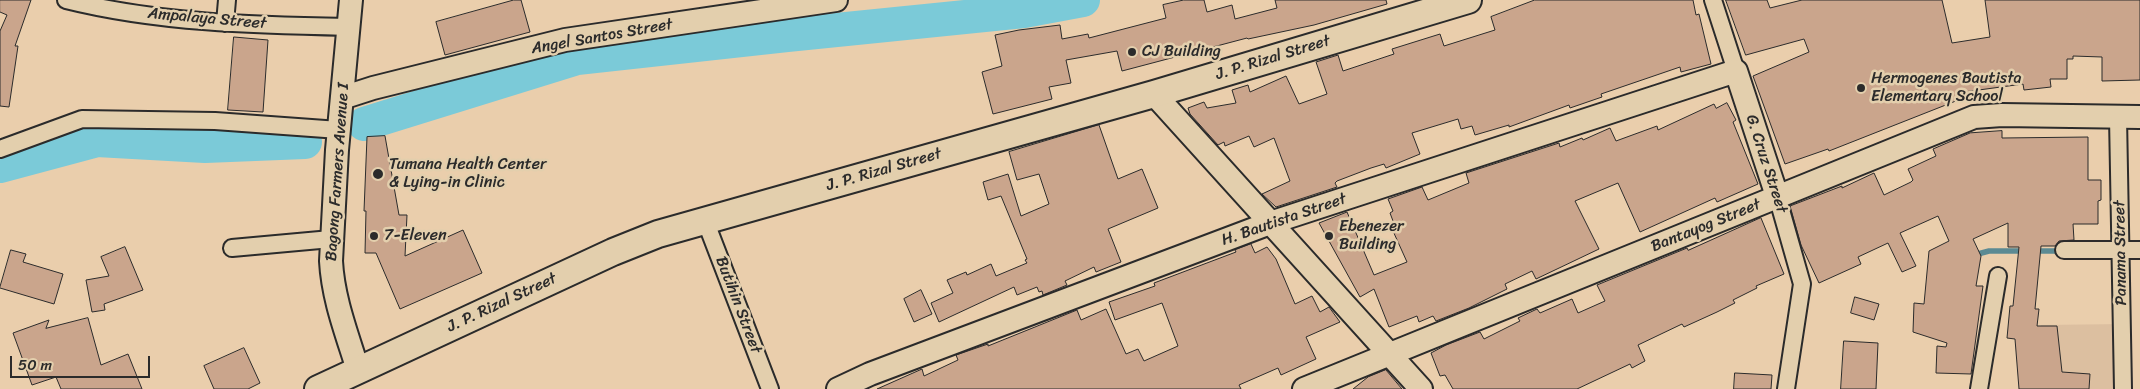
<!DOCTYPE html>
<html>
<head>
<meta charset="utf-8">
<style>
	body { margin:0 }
	#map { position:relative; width:2140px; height:389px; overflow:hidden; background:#eaceac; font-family:Sriracha,sans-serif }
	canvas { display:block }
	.scale { position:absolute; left:10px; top:356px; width:140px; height:22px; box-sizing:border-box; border:2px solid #2b2b2b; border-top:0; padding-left:6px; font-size:15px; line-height:18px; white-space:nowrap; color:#2b2b2b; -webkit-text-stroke:4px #e3cfad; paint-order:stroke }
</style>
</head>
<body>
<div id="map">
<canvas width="2140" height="389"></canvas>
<div class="scale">50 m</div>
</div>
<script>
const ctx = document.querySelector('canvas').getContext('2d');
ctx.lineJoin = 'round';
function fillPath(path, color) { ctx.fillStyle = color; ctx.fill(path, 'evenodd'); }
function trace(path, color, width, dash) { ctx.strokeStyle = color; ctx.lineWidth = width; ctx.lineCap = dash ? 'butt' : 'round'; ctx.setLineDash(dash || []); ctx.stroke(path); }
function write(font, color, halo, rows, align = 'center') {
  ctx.font = font + ' Sriracha,sans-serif'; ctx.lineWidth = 5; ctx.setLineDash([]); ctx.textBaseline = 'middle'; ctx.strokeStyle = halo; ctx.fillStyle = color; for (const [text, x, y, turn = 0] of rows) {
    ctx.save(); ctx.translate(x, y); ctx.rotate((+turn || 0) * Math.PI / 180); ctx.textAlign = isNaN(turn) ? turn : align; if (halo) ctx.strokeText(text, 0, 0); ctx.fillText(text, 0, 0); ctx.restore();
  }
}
const built = new Path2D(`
	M2125 324V389H2036L2041 325Z`);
const stream = new Path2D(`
	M2034 251H2062
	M1974 255 1989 251H2024`);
const river = new Path2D(`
	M364 124 577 58 787 35 1024 11 1083 0
	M0 166 97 140 205 146 305 142`);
const building = new Path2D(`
	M0 0H31L15 46H18L9 107 0 106V31L7 15 0 12Z
	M514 0H521L530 32 445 55 436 22Z
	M1184 0H1204L1207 12 1232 5 1235 19 1277 8 1275 0H1386L1387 4 1314 25 1248 39 1247 38 1122 71 1117 51 1066 60 1071 83 1049 87 1052 99 993 114 982 72 1002 66 995 35 1019 30 1060 25 1062 39 1088 34 1089 38 1166 18 1163 5Z
	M1535 0H1693L1696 15 1699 14 1711 64 1681 72 1680 67 1601 94 1602 97 1570 108 1569 105 1509 127V125L1475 135 1472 126 1461 129 1458 119 1412 133 1420 154 1386 168 1384 164 1371 168 1337 181 1335 183 1337 187 1276 207 1262 194 1290 181 1274 138 1254 147 1249 136 1225 146 1224 142 1218 145 1190 114 1188 108 1204 102 1207 108 1236 103 1232 90 1248 85 1250 92 1286 76 1299 104 1327 94 1316 62 1338 55 1343 71 1394 54 1392 49 1440 34 1444 46 1495 30 1491 17Z
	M1726 0H1767L1770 8 1802 0H1942L1952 43 1990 37 1985 0H2140V80L2102 81V57L2073 56V59H2067V79H2050L2051 87 2024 90 2023 84 1964 92 1966 97 1829 151 1828 149 1785 164 1753 76 1809 52 1804 39 1746 55Z
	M234 37 268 40 263 112 228 110Z
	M1727 103 1736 120 1733 122 1758 184 1717 202 1715 198 1640 232 1618 183 1575 201 1599 249 1536 279 1532 271 1505 284 1507 289 1469 308 1436 321 1433 316 1419 322 1417 316 1389 327 1374 289 1360 297 1319 223 1347 212 1374 275 1407 262 1393 231 1396 229 1390 213 1393 211 1388 199 1422 187 1428 200 1469 183 1466 173 1559 143 1560 147 1582 138 1583 140 1610 128 1616 141 1657 126 1658 130 1714 104 1716 108Z
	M1099 125 1118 179 1142 169 1158 208 1108 229 1121 262 1096 272 1094 267 1065 281 1067 285 1043 295 1042 291 1039 292 1037 287 1017 295 1014 287 939 322 931 303 953 293 947 280 966 272 967 275 991 264 996 276 1027 263 1025 260 1027 259 1001 196 988 200 983 182 1008 174 1021 216 1049 204 1039 174 1017 180 1009 152Z
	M2002 131V138L2088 137V180H2101V200L2098 201V224H2073L2074 240 2059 241 2055 246H2041L2035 309H2039L2037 326H2057L2062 372 2090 374 2089 389H2019L2015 339 2007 338 2010 306H2013L2019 247H2008V223L1973 239 1981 256 1976 286H1983L1971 374 1936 373 1937 346 1946 347 1947 343 1913 332 1914 303 1924 304 1929 251 1949 241 1938 216 1900 233 1916 266 1902 272 1888 243 1858 257 1861 264 1819 283 1801 245 1790 206 1842 186V188L1874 173 1884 195 1911 182 1913 180 1908 169 1936 156 1933 149 1970 133Z
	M385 136 399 215H407L405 256 463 230 482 273 400 309 376 253H365L366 211H364L367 137Z
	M1761 218 1784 274 1756 286 1757 288 1733 300 1735 303 1717 312 1684 327 1682 324 1638 345 1645 361 1632 368 1630 364 1577 389H1453L1445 375 1440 376 1431 353 1446 345 1480 332 1484 339 1520 321 1518 318 1537 309 1540 313 1572 299 1578 313 1605 301 1597 285 1687 248 1688 250Z
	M1251 244 1255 253 1267 247 1276 259 1295 304 1312 296 1320 312 1329 307 1340 322 1306 337 1316 359 1281 375 1278 368 1239 385 1241 389H877L922 369 924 376 958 360 956 355 988 344V346L1077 310 1081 320 1106 309 1126 354 1138 349 1144 361 1178 346 1162 303 1115 320 1109 302 1155 286 1154 283 1236 252 1235 250Z
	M125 247 143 290 104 304 105 310 92 312 86 280 109 276 101 257Z
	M11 250 26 254 23 262 63 274 54 304 0 288Z
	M921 290 932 314 914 322 904 299Z
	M1855 297 1879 304 1874 320 1851 313Z
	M88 318 101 365 128 354 142 389H61L56 377 32 385 13 333 49 320 46 328Z
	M1844 341 1878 343 1876 389H1841Z
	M244 348 260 383 248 389H214L204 366Z
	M1386 370 1402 389H1353L1368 377Z
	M1735 373 1772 375 1771 389H1734Z`);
const street = new Path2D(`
	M66 0C158 23 254 25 349 27
	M1713 0 1736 71
	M225 23 227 0
	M2118 117 2123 389
	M0 149 82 119 215 121 339 130
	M1777 196 1802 284 1786 389
	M705 220 770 389
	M232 248 331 239
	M2064 250H2140
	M1979 389 1998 276`);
const secondary = new Path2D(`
	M351 0 337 150 331 261C333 299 347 334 358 370
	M1154 94 1421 389
	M342 98 373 88 565 40 836 0
	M838 389 870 374 1270 223 1736 71 1777 196
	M1304 389 1974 117 2002 115 2140 117`);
const primary = new Path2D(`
	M318 389 613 252 658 234 1154 94 1468 0`);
const markers = [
	[1132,52,5,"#2b2b2b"],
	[1861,88,5,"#2b2b2b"],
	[378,174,6,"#2b2b2b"],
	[374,236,5,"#2b2b2b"],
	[1329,236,5,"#2b2b2b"]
];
const streetNames = [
	["Ampalaya Street",207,19,5],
	["Angel Santos Street",602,37,-10],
	["J. P. Rizal Street",1273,58,-17],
	["G. Cruz Street",1766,164,72],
	["J. P. Rizal Street",884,170,-16],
	["Bagong Farmers Avenue I",338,172,-86],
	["H. Bautista Street",1284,220,-19],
	["Bantayog Street",1706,226,-22],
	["Panama Street",2121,253,-91],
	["J. P. Rizal Street",502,303,-25],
	["Butihin Street",738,305,69]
];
const poiNames = [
	["CJ Building",1142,52],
	["Hermogenes Bautista",1871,79],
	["Elementary School",1871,97],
	["Tumana Health Center",389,165],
	["& Lying-in Clinic",389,183],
	["Ebenezer",1339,227],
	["Building",1339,245],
	["7-Eleven",384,236]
];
fillPath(built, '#dcbfa0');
trace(stream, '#5b8a93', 5.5);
trace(river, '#7bcad8', 34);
fillPath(building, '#caa58c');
trace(building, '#2b2b2b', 1);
trace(street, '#2b2b2b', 20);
trace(secondary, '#2b2b2b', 26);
trace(primary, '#2b2b2b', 30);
trace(street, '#e3cfad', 16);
trace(secondary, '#e3cfad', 22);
trace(primary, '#e3cfad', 26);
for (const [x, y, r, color] of markers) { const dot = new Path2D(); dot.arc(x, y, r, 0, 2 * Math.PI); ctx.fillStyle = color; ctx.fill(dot); trace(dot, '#e3cfad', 2); }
write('16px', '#2b2b2b', '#e3cfad', streetNames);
write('16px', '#2b2b2b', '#e3cfad', poiNames, 'left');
</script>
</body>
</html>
